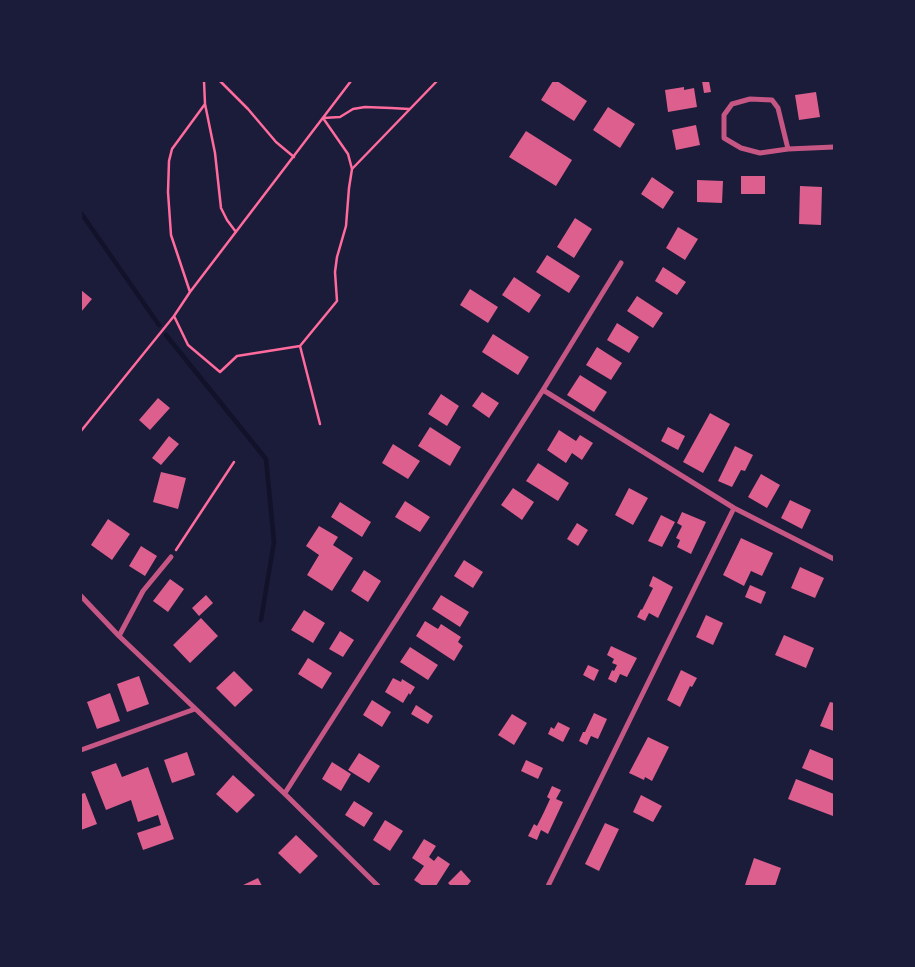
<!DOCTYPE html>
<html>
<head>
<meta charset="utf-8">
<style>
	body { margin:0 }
	#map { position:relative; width:915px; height:967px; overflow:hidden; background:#1b1b3a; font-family:Quicksand,sans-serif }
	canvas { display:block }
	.frame { position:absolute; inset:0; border:82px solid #1b1b3a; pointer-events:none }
</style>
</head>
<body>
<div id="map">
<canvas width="915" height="967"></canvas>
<div class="frame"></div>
</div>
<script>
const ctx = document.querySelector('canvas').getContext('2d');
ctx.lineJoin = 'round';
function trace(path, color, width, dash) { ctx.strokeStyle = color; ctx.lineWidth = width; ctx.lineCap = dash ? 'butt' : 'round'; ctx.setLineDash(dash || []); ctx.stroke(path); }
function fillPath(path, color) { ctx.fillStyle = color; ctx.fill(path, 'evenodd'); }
const stream = new Path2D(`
	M81 213 159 325
	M166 335 266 459 274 542 261 620`);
const building = new Path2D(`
	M553 81H557L587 101 574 121 541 100Z
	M702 81H709L711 92 704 93Z
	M684 87V90L694 88 697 107 668 112 665 90Z
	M816 92 820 117 799 120 795 95Z
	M608 107 635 124 620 148 593 130Z
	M696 125 700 145 676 150 672 130Z
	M526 131 572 160 556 186 509 157Z
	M741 176H765V194H741Z
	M652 177 674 192 663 209 641 194Z
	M697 180 723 181 722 203 697 202Z
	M800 186 822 187 821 225 799 224Z
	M575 218 592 229 574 258 557 247Z
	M678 227 698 239 685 260 666 248Z
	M547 255 580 276 569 293 536 272Z
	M663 267 686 282 677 295 655 281Z
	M514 277 541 295 529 313 502 295Z
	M470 289 498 307 488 323 460 305Z
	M81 290 92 299 81 312Z
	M637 296 663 313 653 328 627 311Z
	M617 323 639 337 629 353 607 340Z
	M493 334 529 357 518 375 482 352Z
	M597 347 622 363 611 380 586 365Z
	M580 375 607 392 594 412 567 395Z
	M482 392 499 403 489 418 472 406Z
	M441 394 459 406 447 426 428 414Z
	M158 398 170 408 150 430 139 420Z
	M710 413 730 424 703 473 683 462Z
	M430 427 461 447 450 466 418 446Z
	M668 427 685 436 678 450 661 441Z
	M559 430 576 441 580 435 593 443 582 460 572 453 566 463 547 450Z
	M169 436 179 444 161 465 152 458Z
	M393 444 420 461 408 479 382 463Z
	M735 446 753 455 745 471 741 470 732 487 718 481Z
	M538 463 569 483 558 501 526 481Z
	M161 472 186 478 178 509 153 502Z
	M761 474 780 485 767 508 748 497Z
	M513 488 534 502 522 520 501 505Z
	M629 488 648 498 633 525 615 515Z
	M790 500 811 510 802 529 781 518Z
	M405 501 430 517 420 532 395 517Z
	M340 502 371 522 362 537 331 517Z
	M682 512 706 522 691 554 677 547 680 540 676 538 682 526 677 523Z
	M661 515 675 522 662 547 648 541Z
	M108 519 130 534 112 560 91 545Z
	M577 523 588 530 578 546 567 539Z
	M319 526 338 537 333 545 353 558 332 591 307 575 319 555 306 546Z
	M741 538 773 553 762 576 751 571 744 586 723 575Z
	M141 546 157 556 145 576 129 566Z
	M464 560 483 572 473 588 454 576Z
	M800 567 824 578 815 598 791 588Z
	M364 570 381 581 368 602 351 591Z
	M653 576 673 587 658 618 649 613 645 621 637 617 641 609 642 610 653 588 649 586Z
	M170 579 184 589 168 612 153 601Z
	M750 585 766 592 761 604 745 597Z
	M206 595 213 603 199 616 192 608Z
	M441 595 469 612 460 627 432 609Z
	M304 610 325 623 313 643 291 630Z
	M706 615 723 623 713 645 696 637Z
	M201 618 218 636 190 663 173 645Z
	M425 621 438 629 441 624 461 637 458 642 463 646 454 661 416 636Z
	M340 631 354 640 343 657 329 649Z
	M784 635 814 648 806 668 775 655Z
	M611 646 637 658 627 677 620 674 616 683 608 679 612 670 614 671 617 665 612 663 614 659 607 655Z
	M410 647 438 665 428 680 400 662Z
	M308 658 332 673 322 689 298 674Z
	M588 665 599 670 594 681 583 675Z
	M681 670 697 678 692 687 690 686 680 707 667 700Z
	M234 671 253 690 235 707 216 688Z
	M139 676 149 704 127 712 117 684Z
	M393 678 401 682 402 679 415 687 410 695 409 693 403 703 385 692Z
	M110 693 120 721 97 729 87 702Z
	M372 700 391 712 382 727 363 715Z
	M830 702 834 703V731L820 726Z
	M416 705 433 716 428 724 411 714Z
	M594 713 607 719 598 739 591 736 587 745 579 741 583 732H585Z
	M512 714 527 723 514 745 498 735Z
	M558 722 570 728 563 742 548 734 551 727 554 729Z
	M648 737 669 747 652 781 645 777 644 780 629 773Z
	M810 749 834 759V781L802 768Z
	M187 752 195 775 172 783 164 760Z
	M359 753 380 766 369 783 348 770Z
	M526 760 543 768 538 779 521 771Z
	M332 762 351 774 341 791 322 779Z
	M116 763 122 777 148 767 174 839 143 850 137 833 161 825 158 815 138 822 131 800 106 810 91 772Z
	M233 775 255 795 237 813 216 794Z
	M796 779 834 794V813L833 816 788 799Z
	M552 786 561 790 556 799 563 802 548 834 541 830 537 840 528 836 534 824 537 826 544 812 550 799 547 797Z
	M85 793 97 824 81 830V794Z
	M641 795 662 806 653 822 633 812Z
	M354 801 373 813 364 827 345 815Z
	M385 820 403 831 390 851 373 840Z
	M605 823 619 829 599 871 585 864Z
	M296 835 318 856 300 874 278 853Z
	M424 839 436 846 429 857 434 861 438 856 450 864 436 886H423L414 880 424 866 412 858Z
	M754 858 781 868 775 886 745 885Z
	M461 870 471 881 467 886H451L448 883Z
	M258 878 262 886H241Z`);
const path = new Path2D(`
	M220 81 248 109 276 142 294 157
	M205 104 215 153 221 208 227 220 236 232
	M352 169 348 154 323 118 340 117 353 109 365 107 391 108 409 109
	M190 292 171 235 168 192 169 161 172 149 205 104 204 81
	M174 316 188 345 220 372 237 356 300 346 337 301 335 272 337 257 346 226 349 188 352 169 437 81
	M300 346 320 424
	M81 431 174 316 190 292 351 81
	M176 550 234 462`);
const minor = new Path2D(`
	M788 149 778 108 772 100 750 99 732 104 724 115V138L741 148 760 153 788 149 834 147
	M543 390 734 508 834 559
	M81 596 119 636 287 796 378 886
	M119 636 143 591 171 557
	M81 750 195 709
	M285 793 543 390 621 263
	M548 886 734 508`);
trace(stream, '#12122b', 4.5);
fillPath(building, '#dd5f8e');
trace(path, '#ff6b9d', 2.5);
trace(minor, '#c65784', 5);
</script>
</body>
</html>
